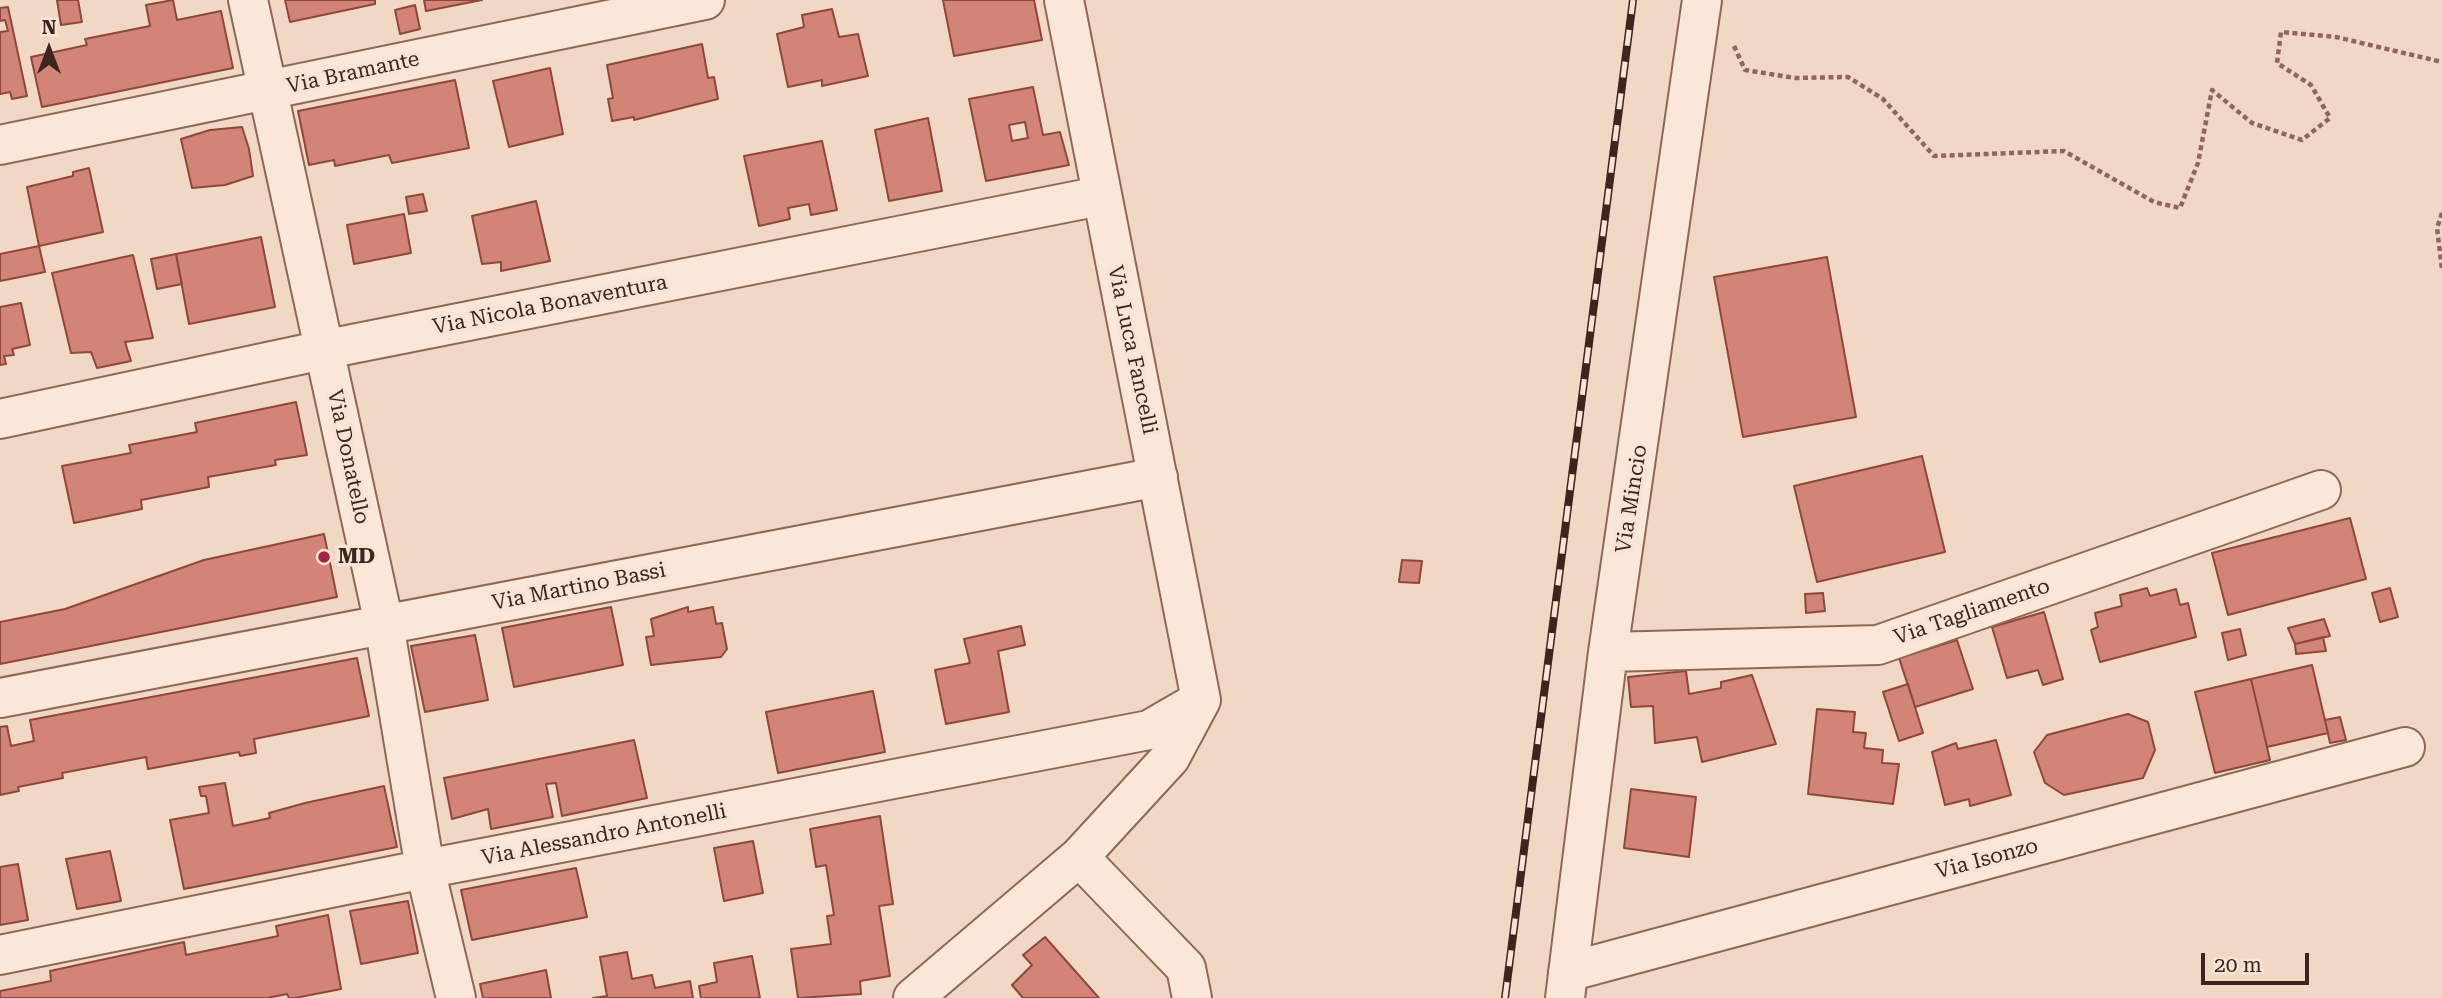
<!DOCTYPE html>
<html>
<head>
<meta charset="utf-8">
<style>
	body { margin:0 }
	#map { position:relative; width:2442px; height:998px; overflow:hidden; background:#f1d8c4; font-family:"Roboto Serif",serif }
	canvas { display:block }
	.north { position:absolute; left:14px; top:14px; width:70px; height:70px; -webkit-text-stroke:5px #f8e4d5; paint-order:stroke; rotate:0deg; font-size:19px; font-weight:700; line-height:28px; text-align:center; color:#3d241e }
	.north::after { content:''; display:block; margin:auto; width:24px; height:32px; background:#3d241e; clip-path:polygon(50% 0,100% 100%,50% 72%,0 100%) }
	.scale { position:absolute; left:2201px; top:953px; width:108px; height:32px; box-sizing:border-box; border:4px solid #3d241e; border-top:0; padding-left:9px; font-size:21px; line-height:24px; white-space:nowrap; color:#3d241e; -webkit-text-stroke:5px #f8e4d5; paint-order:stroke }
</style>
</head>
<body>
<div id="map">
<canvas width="2442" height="998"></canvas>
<div class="north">N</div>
<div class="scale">20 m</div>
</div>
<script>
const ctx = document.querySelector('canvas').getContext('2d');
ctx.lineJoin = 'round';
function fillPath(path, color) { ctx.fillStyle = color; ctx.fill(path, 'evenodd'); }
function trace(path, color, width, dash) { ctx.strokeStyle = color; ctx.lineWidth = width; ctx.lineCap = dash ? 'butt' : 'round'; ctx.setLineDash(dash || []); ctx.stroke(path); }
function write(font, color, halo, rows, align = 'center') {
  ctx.font = font + ' "Roboto Serif",serif'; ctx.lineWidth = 7; ctx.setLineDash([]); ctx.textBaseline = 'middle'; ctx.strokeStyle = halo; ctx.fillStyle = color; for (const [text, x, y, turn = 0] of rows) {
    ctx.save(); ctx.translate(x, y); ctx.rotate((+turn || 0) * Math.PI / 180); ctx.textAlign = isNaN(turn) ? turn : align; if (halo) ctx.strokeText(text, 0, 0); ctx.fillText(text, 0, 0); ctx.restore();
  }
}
const building = new Path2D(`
	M57 0H78L82 22 61 25Z
	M173 0 177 20 221 11 233 68 42 107 31 57 87 45 85 39 150 26 146 5Z
	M285 0H375V4L290 22Z
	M424 0H482L426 11Z
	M943 0H1034L1042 40 954 56Z
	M415 5 420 29 400 34 395 10Z
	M8 7 27 96 12 99 10 92 0 94V32L8 31 5 20 0 21V8Z
	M832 9 839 37 858 34 868 76 822 86V80L788 87 777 34 804 27 802 15Z
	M702 44 708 78 714 77 718 99 634 120V117L612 121 608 99 613 98 607 65Z
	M550 68 563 134 509 147 493 81Z
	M455 80 469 148 392 163 389 155 335 166 334 160 309 165 298 111Z
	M1033 87 1043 135 1060 132 1069 165 986 181 969 99ZM1025 122 1028 138 1012 141 1009 125Z
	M928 118 942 191 889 201 875 130Z
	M242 127 249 149 253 176 225 185 192 188 181 139 210 130Z
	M822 141 837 210 811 215 809 204 788 208 790 219 759 226 744 156Z
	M89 168 103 232 39 246 27 187 73 176V172Z
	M423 194 427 211 409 214 406 197Z
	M536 201 550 261 501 271V262L482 264 472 216Z
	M404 214 411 253 354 264 347 225Z
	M261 237 275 307 189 324 176 254Z
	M39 246 45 272 0 281V254Z
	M176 254 182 284 157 289 151 259Z
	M133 255 153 338 125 342 131 361 97 368 91 352 71 353 52 273Z
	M1827 257 1856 417 1743 437 1714 277Z
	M21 303 30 345 12 349 14 355 4 356 6 364 0 365V307Z
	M296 402 307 455 275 460 276 465 208 477 209 487 141 500 142 509 74 523 62 466 131 453 129 445 197 432 195 423Z
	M1922 456 1945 552 1817 582 1794 486Z
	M2350 518 2366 579 2228 615 2212 553Z
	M324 534 337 597 0 664V622L65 609 204 560Z
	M1402 560 1422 561 1419 583 1399 582Z
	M2147 588 2150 596 2176 589 2180 605 2188 603 2196 637 2100 662 2091 630 2098 627 2095 613 2122 606 2120 595Z
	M2390 588 2398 617 2380 622 2372 593Z
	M1823 593 1825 611 1806 613 1805 594Z
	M611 607 623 665 514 687 502 628Z
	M688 607V612L713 607 716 624 722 623 727 649 721 657 651 665 646 637 654 636 651 619Z
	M2044 612 2063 679 2043 685 2038 670 2007 678 1992 627Z
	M2324 619 2330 636 2295 644 2288 628Z
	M1021 626 1025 645 998 651 1009 712 946 724 935 670 970 663 964 639Z
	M2240 629 2246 655 2228 660 2222 633Z
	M475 635 488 700 425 712 411 646Z
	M2323 637 2326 651 2296 654 2295 644Z
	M1957 640 1973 689 1915 707 1899 658Z
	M357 658 369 716 254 739 256 753 240 756 239 752 148 769 146 757 62 773 63 778 18 787 19 791 0 795V727L7 726 11 746 34 741 30 720Z
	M2312 665 2328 733 2267 747 2251 679Z
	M1686 671 1689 694 1721 688V682L1752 675 1776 744 1702 762 1697 737 1655 743 1653 706 1631 707 1628 677Z
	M2251 679 2270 760 2215 773 2195 692Z
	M1908 684 1923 733 1899 741 1883 692Z
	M873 691 885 752 778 773 766 712Z
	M1817 709 1855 712 1853 732 1866 733 1864 748 1883 750 1882 763 1899 764 1893 804 1808 794Z
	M2128 714 2148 722 2155 750 2143 778 2064 795 2045 783 2034 752 2047 735Z
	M2340 717 2346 740 2330 743 2325 720Z
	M634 740 647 798 562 816 556 783 546 784 553 817 491 829 488 809 452 819 444 778Z
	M1996 740 2011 795 1970 806 1969 799 1945 805 1932 752 1956 743 1958 749Z
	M225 783 233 826 270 818 269 813 305 803 384 786 397 847 184 889 170 820 209 813 206 796H201L199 787Z
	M1631 789 1696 797 1689 857 1624 848Z
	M880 816 893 904 879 906 890 976 860 981 861 994 798 998 791 949 831 944 827 916 834 915 826 865 816 867 810 829Z
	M753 841 763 893 724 901 714 848Z
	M110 851 121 901 77 909 66 859Z
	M18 864 28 920 0 925V867Z
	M576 868 587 917 472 940 461 890Z
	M408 901 418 953 361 964 350 911Z
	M328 915 341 989 295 998H289L287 994 267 998H0V991L51 981 50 971 184 942 186 955 278 936 276 926Z
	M1045 937 1099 998H1023L1012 985 1032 965 1023 955Z
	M627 952 632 979 652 975 655 988 690 981 693 998H593L607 996 600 957Z
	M752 956 760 998H701L699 986 717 982 714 963Z
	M546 970 551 998H483L480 984Z`);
const path = new Path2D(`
	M1734 46 1745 70 1795 78 1848 77 1883 99 1934 156 2064 151 2154 202 2180 208 2198 163 2212 90 2252 123 2302 140 2330 118 2311 85 2277 63 2281 32 2336 37 2442 62
	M2442 213 2437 228 2442 269`);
const minor = new Path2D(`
	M248 0 384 624 425 869 456 998
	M1064 0 1201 700
	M0 145 705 0
	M0 419 342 346 1100 196
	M1608 652 1878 645 2321 490
	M0 698 1158 477
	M1079 857 1186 968 1192 998
	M0 955 425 869 1149 730 1201 700
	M1568 972 2405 747
	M913 998 1079 857 1170 758 1201 700
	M1565 998 1608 652 1702 0`);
const rail = new Path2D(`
	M1505 998 1633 0`);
const markers = [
	[324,557,7,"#a12447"]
];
const streetNames = [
	["Via Bramante",353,73,-12],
	["Via Nicola Bonaventura",550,305,-11],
	["Via Luca Fancelli",1132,350,78],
	["Via Donatello",348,457,78],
	["Via Mincio",1632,499,-81],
	["Via Martino Bassi",579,587,-11],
	["Via Tagliamento",1972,612,-19],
	["Via Alessandro Antonelli",604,835,-11],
	["Via Isonzo",1987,859,-15]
];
const poiNames = [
	["MD",338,557]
];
fillPath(building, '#d28577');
trace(building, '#8f473d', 2);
trace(minor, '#8e6759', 42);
trace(path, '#8e6759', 4.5, [5, 3.5]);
trace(minor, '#fbe7d8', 38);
trace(rail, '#3d241e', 8);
trace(rail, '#f8e4d5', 5, [16]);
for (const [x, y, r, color] of markers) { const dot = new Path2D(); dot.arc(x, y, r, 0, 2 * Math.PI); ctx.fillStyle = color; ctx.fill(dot); trace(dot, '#f8e4d5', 2.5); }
write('21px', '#3d241e', '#f8e4d5', streetNames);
write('bold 21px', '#3d241e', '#f8e4d5', poiNames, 'left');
</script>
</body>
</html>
